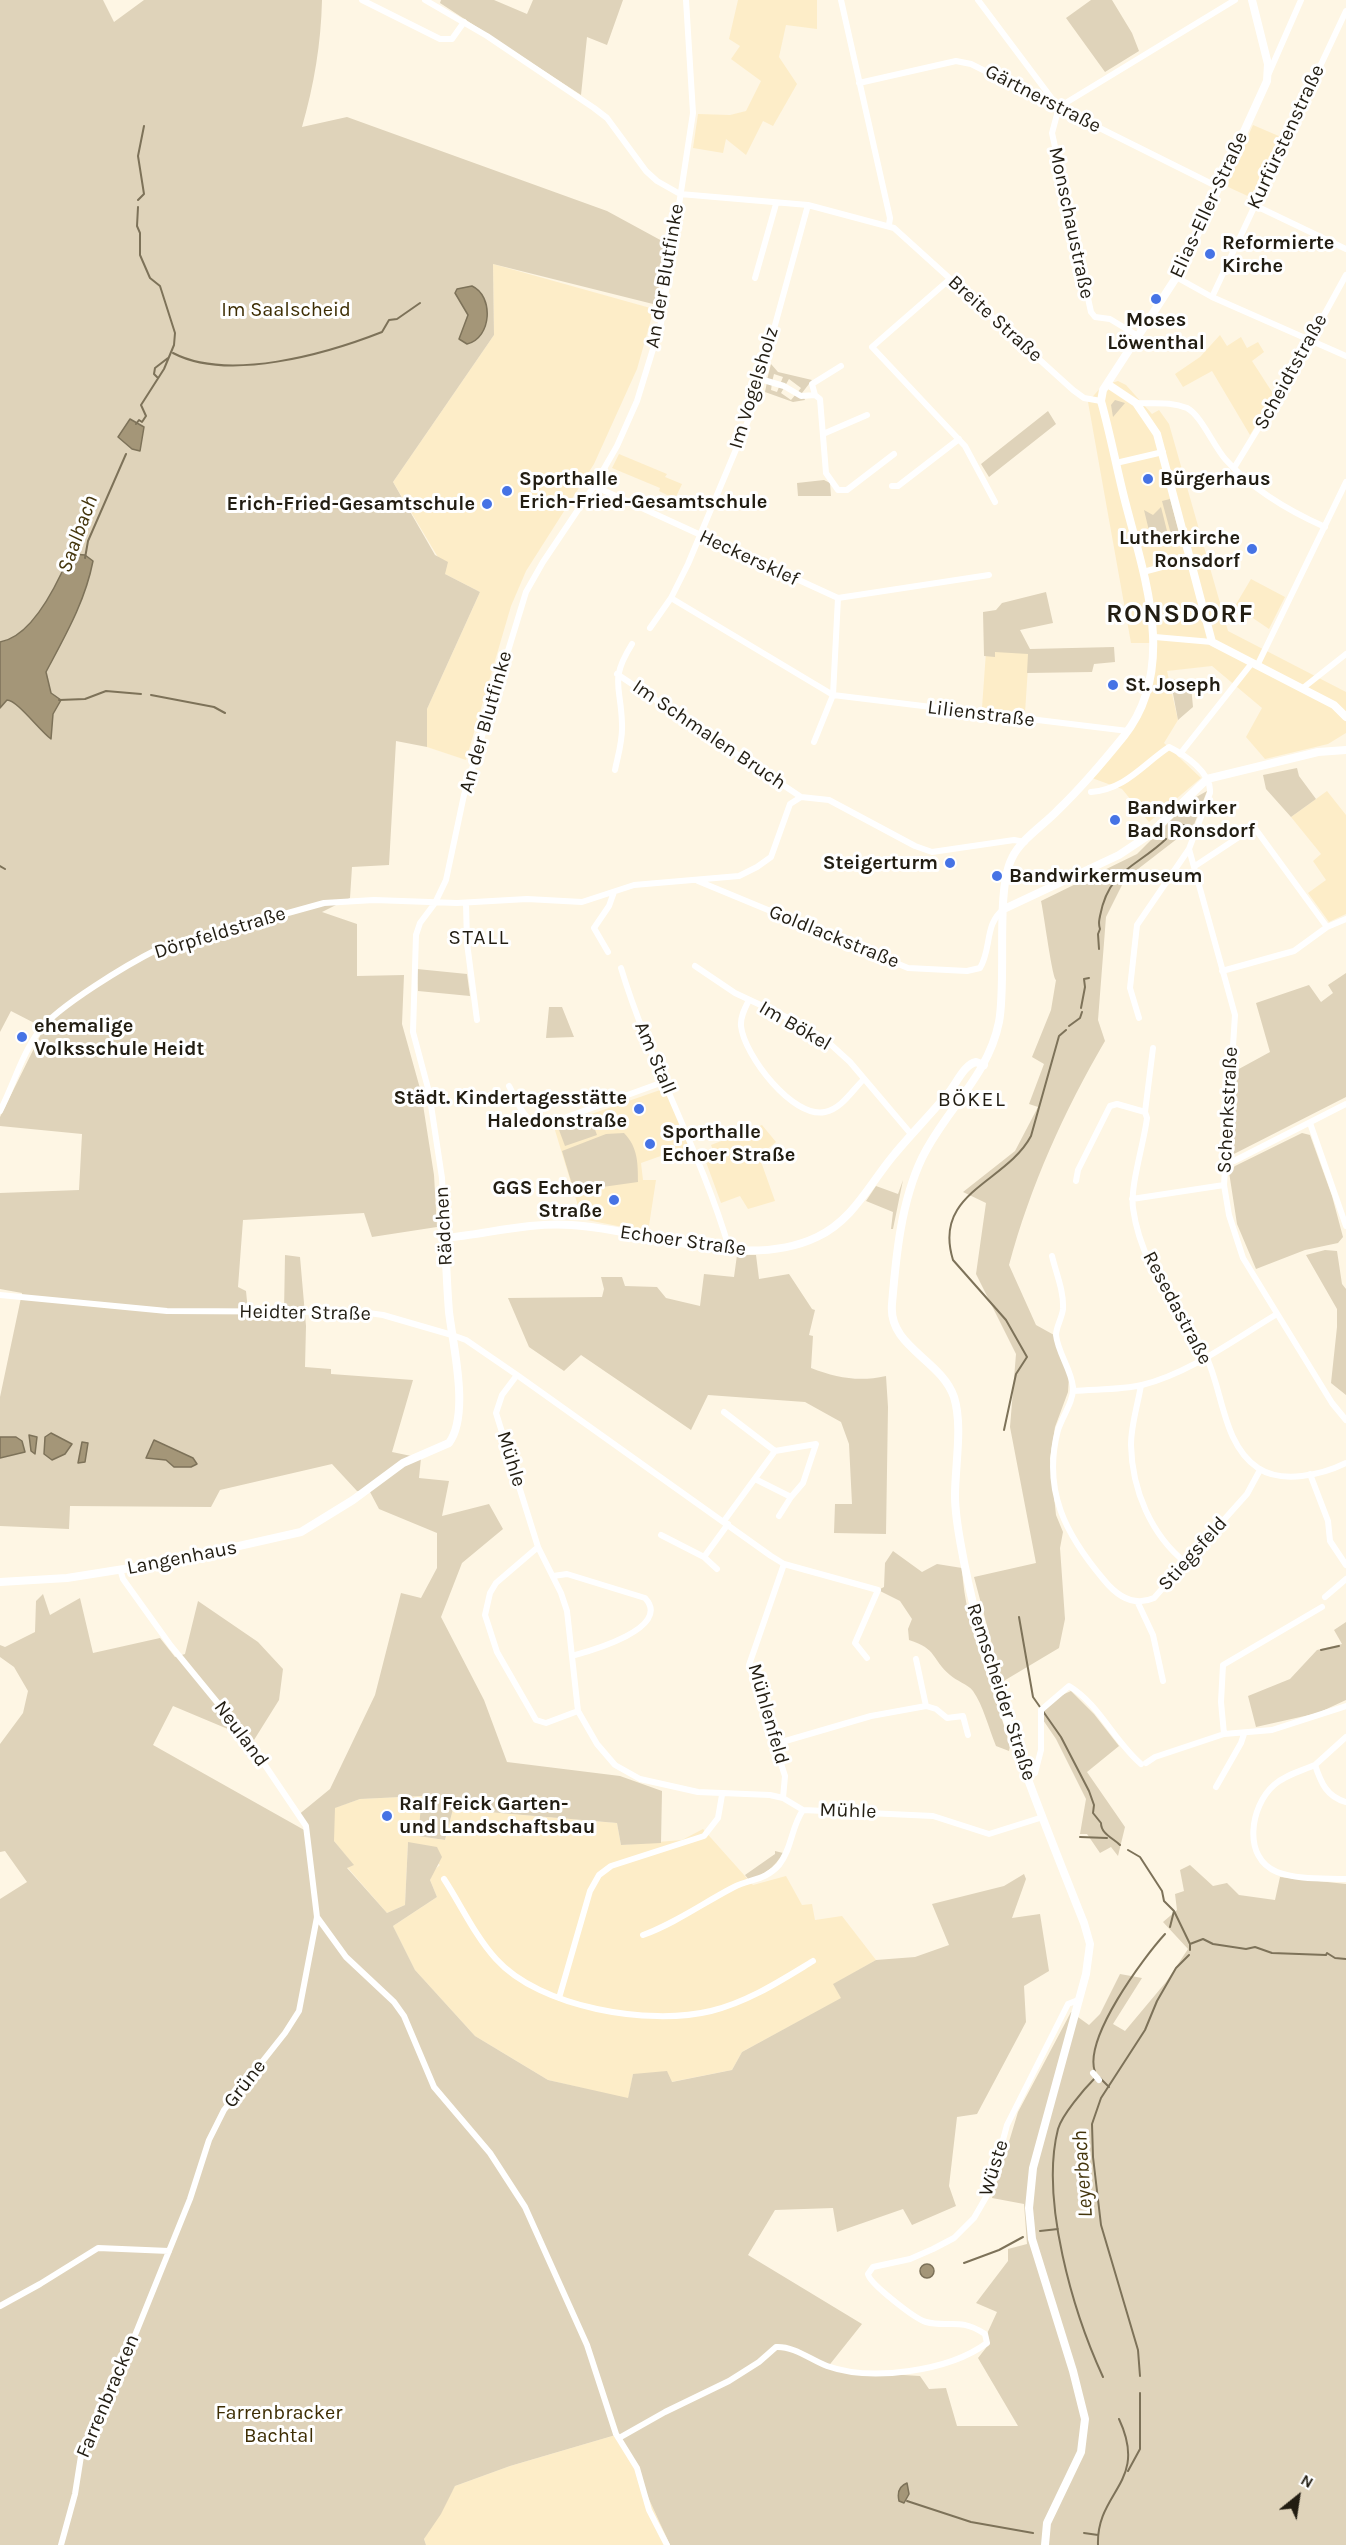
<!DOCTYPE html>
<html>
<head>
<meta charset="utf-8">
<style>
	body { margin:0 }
	#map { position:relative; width:1346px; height:2545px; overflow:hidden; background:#fef6e4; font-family:Karla,sans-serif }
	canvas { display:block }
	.north { position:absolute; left:1268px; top:2467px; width:60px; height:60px; -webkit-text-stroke:4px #fff; paint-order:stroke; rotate:30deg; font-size:16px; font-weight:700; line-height:24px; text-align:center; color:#221d12 }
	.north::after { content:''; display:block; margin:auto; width:21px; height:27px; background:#221d12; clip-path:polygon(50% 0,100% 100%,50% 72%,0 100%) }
</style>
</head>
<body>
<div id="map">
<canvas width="1346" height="2545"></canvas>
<div class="north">N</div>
</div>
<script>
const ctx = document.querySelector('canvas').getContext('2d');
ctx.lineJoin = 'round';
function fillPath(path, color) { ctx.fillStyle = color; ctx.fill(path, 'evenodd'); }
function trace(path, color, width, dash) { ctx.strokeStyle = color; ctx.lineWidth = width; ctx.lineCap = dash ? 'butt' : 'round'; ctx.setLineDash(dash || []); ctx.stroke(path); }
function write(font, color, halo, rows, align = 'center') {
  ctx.font = font + ' Karla,sans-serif'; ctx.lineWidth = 6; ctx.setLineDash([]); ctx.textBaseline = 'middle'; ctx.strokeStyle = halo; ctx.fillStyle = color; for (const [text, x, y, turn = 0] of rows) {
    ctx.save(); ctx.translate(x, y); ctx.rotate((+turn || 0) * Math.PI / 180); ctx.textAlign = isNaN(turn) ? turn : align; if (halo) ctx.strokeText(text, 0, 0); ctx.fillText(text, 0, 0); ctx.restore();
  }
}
const built = new Path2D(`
	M738 0H817V29L786 25 779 57 797 84 773 126 763 121 746 155 726 139 723 153 693 148 698 114 730 115 746 111 761 81 731 59 740 46 729 39Z
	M1253 125 1281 137 1252 198 1226 186Z
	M493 264 654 309 637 369 594 464 526 571 511 606 466 760 427 747V709L480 592 445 574V569L393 482 494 335Z
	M1220 335 1227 346 1241 337 1247 348 1258 342 1264 352 1252 361 1274 395 1250 435 1212 371 1183 387 1175 374 1200 357Z
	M1118 381 1126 385 1152 414 1159 410 1169 424 1228 631 1346 692V733L1328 744 1265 759 1246 737 1262 708 1212 666 1167 671 1178 720 1164 743 1201 778 1149 822 1122 789 1092 778 1138 719 1154 643H1131L1088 402 1102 386Z
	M619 454 667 474 665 477 682 484 675 499 659 491 660 488 612 468Z
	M1251 579 1285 597 1269 629 1235 606Z
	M986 652H1029L1025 713 982 708Z
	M1327 791 1346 815V914L1329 922 1308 893 1326 880 1313 861 1321 854 1291 817Z
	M663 1089 666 1091 689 1146 641 1163 643 1180H656L648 1232 582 1219 554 1127Z
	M762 1125 776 1142 759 1156 775 1201 748 1209 740 1196 721 1203 706 1162 716 1158 711 1145Z
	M422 1796 418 1836 445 1840 453 1809 617 1823 621 1845 682 1840 703 1829 753 1885 786 1876 802 1905 812 1904 815 1920 842 1916 876 1960 834 1984 842 1998 742 2052 732 2070 671 2082 633 2074 628 2099 548 2080 475 2036 415 1970 393 1926 437 1897 430 1880 433 1871 440 1865 408 1842 405 1905 387 1913 347 1867 353 1865 334 1841V1808L360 1799Z
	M619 2434 670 2545H426L424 2539 455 2486 510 2466Z`);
const green = new Path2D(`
	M0 0H103L114 22 144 0H322C321 44 314 85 302 127L347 117 607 211 664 242 657 305 493 264 494 335 393 482 435 555 448 562 445 574 480 592 427 709V747L396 741 389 865 352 867 350 898 322 912 357 924V976L404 975 402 1024 421 1092 434 1175 437 1227 372 1237 364 1213 243 1220 238 1287 246 1291 248 1311 284 1312 285 1255 300 1257 306 1326 305 1367 331 1369V1374L413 1380 392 1452 421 1458 419 1478 449 1481 442 1516 489 1504 503 1529 462 1563 441 1617 484 1700 507 1762 620 1776 662 1791 661 1843 621 1845 617 1823 453 1809 445 1840 418 1836 422 1796 360 1799 335 1808 334 1841 354 1865 347 1868 387 1913 405 1905 408 1842 437 1847 442 1857 430 1880 437 1897 393 1926 415 1970 475 2036 548 2080 628 2098 633 2074 667 2071 672 2082 732 2070 742 2052 841 1998 833 1984 876 1960 915 1957 949 1945 932 1904 1004 1886 1024 1874 1026 1879 1012 1918 1040 1914 1049 1971 1024 1986 1026 2022 977 2114 957 2117 949 2186 956 2206 912 2225 903 2209 837 2232 833 2208 775 2210 748 2255 862 2324 827 2368 838 2371 920 2376 929 2389 946 2388 957 2426H1018L978 2358 989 2344 986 2336 997 2312 976 2303 1008 2261V2249L1027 2244 1024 2204 992 2198 1018 2112 1071 2012 1089 2025 1100 2014 1120 1974 1142 1978 1113 2024 1125 2031 1166 1982 1188 1949 1163 1922 1177 1910 1175 1894 1184 1891 1180 1870 1190 1865 1213 1886 1227 1883 1239 1895 1275 1900 1280 1877 1346 1884V2545H670L619 2434 510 2466 455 2486 441 2514 424 2539 426 2545H0V1899L27 1882 5 1851 0 1852V1744L23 1713 28 1691 14 1667 0 1657V1645L5 1647 35 1632 36 1601 43 1594 50 1615 80 1598 93 1653 160 1638 175 1657 185 1654 198 1601 258 1642 283 1669 279 1700 254 1740 173 1706 153 1745 306 1831 297 1816 330 1789 375 1695 401 1593 421 1598 437 1568V1533L379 1509 370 1492 357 1491 332 1464 220 1490 211 1507 70 1506 69 1529 0 1526V1397L22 1293 0 1289V1193L79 1190 82 1134 0 1126V1117L44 1028 11 1011 0 1032ZM154 1441 193 1458 191 1467H174L151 1448Z
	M441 0H494L527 14 533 0H623L607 45 587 37 581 95 440 3Z
	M1091 0H1112L1132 33 1139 51 1105 72 1066 18Z
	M771 364 778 372 812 380 802 393 805 400 793 402 765 392 767 382 772 383 771 390 777 392 783 377 774 374 772 382 767 380ZM789 379 801 388 791 400 781 393Z
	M1115 400 1125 403 1113 417 1111 405Z
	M1048 411 1056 424 989 477 981 464Z
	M824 480 830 483 831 496H798L797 483Z
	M1170 499 1180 536 1172 538 1162 501Z
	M1161 507 1169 539 1152 543 1144 510 1153 515Z
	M1046 592 1053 623 1020 630 1030 649 1114 647 1115 662 1094 664 1092 672 1027 673 1028 654 995 652V657L984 656 983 612 996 610 1002 603Z
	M1170 678 1191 686 1193 707 1178 720Z
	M1297 768 1299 776 1316 799 1291 817 1266 789 1263 775Z
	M1207 791 1188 840 1182 835 1125 879 1106 917 1098 1020 1105 1041C1064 1111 1030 1187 1009 1265L1036 1325 1054 1335 1069 1377 1068 1392 1055 1427 1050 1459 1056 1515 1063 1532 1060 1548 1065 1619 1059 1648 1002 1682 974 1577 1036 1563 1010 1427 1016 1354 976 1274 986 1203 963 1192 1015 1151 1038 1107 1029 1104 1044 1064 1032 1057 1051 1010 1056 980C1052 976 1044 914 1041 901L1137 854 1191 800Z
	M417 969 467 974 470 996 418 991Z
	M1346 973V1097L1232 1155 1237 1070 1270 1052 1256 1003 1309 985 1321 1002 1333 993 1328 985Z
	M549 1007H562L574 1037 546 1038Z
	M591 1119 597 1135 565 1146 559 1130Z
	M624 1133C638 1147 638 1164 638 1182L574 1191 562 1151 606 1134Z
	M1302 1133 1310 1135 1332 1196 1343 1237 1338 1243 1305 1250 1256 1269 1237 1224 1229 1172 1235 1166Z
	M903 1180 893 1229H891L893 1212 866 1201 876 1186 898 1194Z
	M1325 1250 1337 1251 1342 1284 1346 1289V1395L1331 1383 1337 1327V1309L1306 1255Z
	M737 1255H756L759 1279 789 1274 812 1309 815 1310 809 1335 813 1336 811 1368C837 1378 859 1382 886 1376L888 1407 886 1534 834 1533 835 1504H852L849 1444 841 1422 805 1402 708 1395 691 1430 581 1355 564 1371 529 1347 508 1298 602 1297 604 1289 601 1277H622L625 1286 657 1287 666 1298 700 1306 704 1274 734 1277Z
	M893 1551 922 1572 937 1564 962 1568C965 1630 994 1686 1010 1746L1009 1751 996 1746C989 1729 983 1705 973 1691 968 1684 956 1681 950 1675 931 1659 938 1649 909 1640L908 1629 912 1619 900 1601 878 1590 884 1587 885 1563Z
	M1346 1622V1700L1318 1713 1256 1727 1248 1696 1290 1679 1317 1650 1342 1644 1334 1630Z
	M1071 1691 1094 1714 1119 1746 1087 1772 1125 1827 1118 1856 1111 1847 1100 1853 1087 1834H1080L1086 1799 1056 1739 1041 1717C1046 1704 1059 1696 1071 1691Z
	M775 1851 783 1853C775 1867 764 1875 749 1880L745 1875 775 1854Z`);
const water = new Path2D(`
	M472 286C494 296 492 338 467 344L459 339 468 315 455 293 457 289Z
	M130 419 144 427 140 451 132 449 118 437Z
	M73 554 85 555 93 561C85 602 65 636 46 672L51 693 61 700 53 714 51 739C39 730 17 700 7 700L0 708V642C29 637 50 597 61 574 65 566 65 559 73 554Z
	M51 1433 72 1444 65 1454 52 1460 44 1454 45 1437Z
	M29 1435 37 1437 35 1454 31 1451Z
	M0 1437H16L22 1441 25 1452 0 1458Z
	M154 1440 193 1458 197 1464 191 1467H174L166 1460 146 1458Z
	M82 1442 88 1443 85 1462 78 1463Z
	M920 2271a7 7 0 1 1 14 0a7 7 0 1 1-14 0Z
	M907 2483 909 2494 904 2503 899 2501C897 2492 899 2486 907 2483Z`);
const stream = new Path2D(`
	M138 200 144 194 138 156 144 126
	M173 353C228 382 326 354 382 332L389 320 397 319 420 303
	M157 377 154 374 155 368 168 358
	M136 424 139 420 142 422 146 416 141 405 164 369 174 345 175 333 160 286 150 278 140 255V233L137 226 138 207
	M85 558 88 541 126 454
	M151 695 214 707 225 713
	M59 700 85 699 106 691 141 694
	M1169 836 1184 825
	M0 866 5 869
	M1099 949 1098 934 1100 929C1098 923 1099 922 1100 916 1109 869 1137 867 1166 839
	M1081 1008 1085 987 1084 979 1089 978
	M1069 1026 1080 1018 1082 1012
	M1004 1430 1016 1374 1027 1357 1006 1320 953 1260C932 1192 1006 1183 1031 1136L1059 1036 1066 1030
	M1019 1617 1033 1697 1061 1737 1089 1791 1094 1805 1093 1813 1101 1823C1101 1834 1113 1838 1120 1845
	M1321 1650 1339 1646
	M1080 1837 1107 1838
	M1128 1850 1140 1857 1162 1891 1164 1901 1174 1911 1170 1927
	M1174 1911 1190 1944V1950
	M1190 1944 1203 1939 1213 1944 1246 1949 1255 1947 1272 1953 1326 1955 1327 1953 1335 1958 1346 1959
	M1095 2072C1083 2039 1143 1958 1165 1934
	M1095 2078C1084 2089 1062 2115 1058 2129 1040 2200 1073 2312 1103 2377
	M1100 2078 1109 2087
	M1040 2231 1058 2229
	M964 2263 999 2250 1023 2237
	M1140 2376 1138 2350 1101 2225 1093 2157 1092 2124 1101 2098 1145 2030 1157 2001 1176 1968 1189 1955
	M1128 2471 1140 2449V2393
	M907 2501 971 2522 1033 2533
	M1084 2533 1098 2535
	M1098 2545C1096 2491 1149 2483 1119 2419`);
const minor = new Path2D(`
	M362 0 440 39H452L464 22
	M425 0 487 36 594 108 607 118 646 171 657 181 680 194 808 205 894 228 1073 390 1084 398 1101 401
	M841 0 890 218 889 225
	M978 0 1056 104
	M1269 73 1301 0
	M859 83 956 61 971 64 1218 187
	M1059 107 1052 133 1091 312 1095 317 1110 319 1138 336
	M1059 107 1235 0
	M1254 205 1346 249
	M1176 277 1212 297 1346 356
	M755 278 776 204
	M950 279 872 347 965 446 995 502
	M1212 297 1346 11
	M760 379 784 386 801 396 815 395 820 399 826 473 838 490H847L894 454
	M815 395 812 384 841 366
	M1136 403C1154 404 1170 401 1187 408 1201 415 1214 447 1226 460 1253 490 1289 511 1325 527
	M823 434 867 415
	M1116 463 1163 452
	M1234 468 1295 368 1346 275
	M594 486 838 598 989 575
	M892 486H898L959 439
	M1143 572 1192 559
	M671 598 833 695 1128 731
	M650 628 671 598 688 564 750 416 808 205
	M1155 637 1212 642
	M1257 666 1346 482
	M617 674 801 797
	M1303 688 1346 654
	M814 742 833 695 838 598
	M1180 754 1252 663
	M615 770C618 755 623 740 622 724 621 685 609 681 632 644
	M1091 792C1126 789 1142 765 1169 747 1185 755 1212 773 1210 793L1189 849 1137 925 1130 988 1139 1018
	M1189 849 1235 1015 1224 1185 1229 1215 1243 1258 1332 1403 1346 1420
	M1195 866 1254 827 1327 927
	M698 881 908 968 967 971 980 968C992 948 984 924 1004 909
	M466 903 467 943 477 1020
	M608 952 594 928 609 906 614 892
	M695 966 735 993 799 1023 828 1042 850 1062 911 1134
	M621 968C650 1064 701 1152 729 1248
	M1222 971 1294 951 1327 927 1346 919
	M749 1000C745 1008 740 1017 741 1026 744 1055 793 1119 825 1112 841 1109 852 1091 863 1080
	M1153 1048 1145 1112 1147 1118C1144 1143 1130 1186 1133 1208 1141 1268 1178 1304 1205 1354 1223 1389 1222 1444 1258 1468 1282 1484 1322 1475 1346 1463
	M509 1086C518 1102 524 1125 545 1125L666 1081
	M0 1111C13 1086 22 1054 39 1031 58 1006 128 964 158 949L324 903 374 900 457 903 527 899 582 902 634 885 739 876 757 867 771 857 790 804 801 797 829 800 915 846 932 852 1014 840 1025 842
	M1310 1123 1346 1226
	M1225 1162 1234 1161 1346 1104
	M1076 1181 1078 1170 1110 1106 1117 1104 1145 1112
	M1132 1199 1224 1185
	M445 1238 442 1178 429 1092 413 1032 416 935 420 923 435 903 446 880 464 795 526 592 543 562 594 486 617 446 637 401 661 323 693 113 686 0
	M1052 1256C1056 1273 1064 1291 1063 1309 1062 1318 1056 1327 1056 1335 1058 1353 1071 1369 1073 1387 1074 1401 1062 1417 1058 1430 1042 1491 1066 1535 1104 1580 1117 1596 1134 1607 1154 1598L1247 1494 1260 1470
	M0 1295 167 1311 361 1312 383 1315 452 1335 466 1340 517 1375 771 1556 784 1564 878 1590 855 1643 867 1658
	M517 1375 502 1395 496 1413 538 1547 561 1593 567 1611 578 1711 597 1744 615 1765 640 1779 698 1792 770 1795 783 1798 803 1810 933 1816 989 1834 1043 1817
	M1141 1385C1138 1404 1131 1425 1131 1445 1132 1490 1151 1535 1186 1563
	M1073 1391C1095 1389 1121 1390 1142 1385 1190 1373 1235 1339 1277 1314
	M724 1412 775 1451
	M1310 1474 1328 1521 1330 1541 1346 1565
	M755 1479 791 1497 779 1516
	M724 1521 775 1451 816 1444 803 1483 791 1497
	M661 1535 704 1557
	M538 1547 496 1583 490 1593 485 1615 497 1652 536 1720 546 1723 578 1711
	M717 1569 704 1557 728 1524
	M553 1576 567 1574 645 1598C673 1628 590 1651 572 1656
	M1325 1597 1346 1579
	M1138 1603 1153 1635 1163 1681
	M916 1659 926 1706
	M1224 1734 1221 1702 1223 1665 1322 1607
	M1346 1737 1315 1765C1321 1783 1327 1797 1346 1802
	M775 1744 871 1716 926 1706 936 1709 947 1718 963 1716 968 1735
	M1146 1763 1155 1757 1224 1734 1272 1730 1346 1706
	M1315 1765C1301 1771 1285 1775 1274 1785 1250 1806 1242 1858 1277 1872 1298 1880 1324 1878 1346 1879
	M1027 1777 1035 1773 1041 1750V1710L1069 1686C1099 1704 1114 1741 1141 1764
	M1216 1787 1241 1743 1244 1734
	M783 1798 785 1776 749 1665 784 1564
	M444 1879C461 1905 475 1936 496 1959 540 2008 649 2026 711 2011 748 2002 780 1981 813 1961
	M317 1917 346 1957 394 2002 404 2016 434 2087 490 2153 525 2207 587 2345 616 2434 637 2468 649 2510 667 2545
	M643 1935C676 1923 703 1903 734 1887 750 1879 766 1880 779 1865 792 1849 791 1827 803 1810
	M559 1998 590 1891 599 1875 611 1866 704 1836 718 1818 722 1795
	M1093 2073 1099 2080
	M0 2306 40 2284 98 2248 169 2251
	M619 2438 665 2412 729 2381 759 2362 776 2347C794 2346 811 2360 827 2366 872 2382 949 2371 987 2343L985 2334C959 2317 949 2328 926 2322 915 2319 869 2283 868 2274L873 2267 910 2259 933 2249 954 2238 974 2218 989 2192 1007 2125 1068 2004 1078 2000
	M61 2545 75 2494 81 2456 127 2355 190 2199 209 2140 224 2110 285 2033 299 2011 317 1917 306 1826 248 1740 171 1646 123 1579 120 1569`);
const tertiary = new Path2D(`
	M0 1582 67 1578 168 1562 301 1532 353 1500 403 1463 449 1443C470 1414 453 1346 449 1312 447 1287 446 1262 445 1238 487 1234 529 1222 571 1225 646 1229 744 1272 817 1237 853 1220 869 1185 893 1156 911 1134 932 1113 950 1091 957 1082 965 1064 976 1062L984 1065`);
const secondary = new Path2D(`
	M1109 385 1136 403 1157 434 1212 642 1334 705 1346 717
	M1004 909 1119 855 1149 835 1207 779 1318 752 1346 750
	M1045 2545 1047 2523 1081 2452 1085 2419 1073 2371 1032 2239 1029 2208 1033 2168 1086 1974 1090 1944 1084 1923C1037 1805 988 1686 964 1562 960 1540 955 1518 955 1496 955 1465 963 1426 954 1397 941 1359 888 1347 892 1304 896 1256 901 1202 922 1158 945 1110 988 1077 999 1022 1007 980 995 891 1012 858 1021 839 1044 825 1058 810 1082 787 1103 762 1124 736 1179 667 1143 573 1124 497 1116 465 1110 433 1101 401L1103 390 1181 270 1267 81 1268 64 1252 0`);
const markers = [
	[1210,254,6,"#4673e5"],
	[1156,299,6,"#4673e5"],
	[1148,479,6,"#4673e5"],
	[507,491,6,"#4673e5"],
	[487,504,6,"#4673e5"],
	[1252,549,6,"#4673e5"],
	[1113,685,6,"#4673e5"],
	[1115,820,6,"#4673e5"],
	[950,863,6,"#4673e5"],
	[997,876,6,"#4673e5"],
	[22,1037,6,"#4673e5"],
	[639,1109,6,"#4673e5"],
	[650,1144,6,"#4673e5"],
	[614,1200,6,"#4673e5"],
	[387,1816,6,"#4673e5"]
];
const streetNames = [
	["Gärtnerstraße",1043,99,27],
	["Kurfürstenstraße",1286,137,-65],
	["Elias-Eller-Straße",1209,205,-65],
	["Monschaustraße",1071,223,78],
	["An der Blutfinke",665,276,-80],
	["Breite Straße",995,319,42],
	["Scheidtstraße",1291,372,-61],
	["Im Vogelsholz",754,388,-73],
	["Heckersklef",749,558,25],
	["Lilienstraße",981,714,7],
	["An der Blutfinke",486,722,-74],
	["Im Schmalen Bruch",709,735,34],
	["Dörpfeldstraße",220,933,-17],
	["Goldlackstraße",834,937,22],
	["Im Bökel",795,1026,30],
	["Am Stall",655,1058,67],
	["Schenkstraße",1228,1110,-87],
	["Rädchen",444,1226,-93],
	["Echoer Straße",683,1241,8],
	["Resedastraße",1177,1308,62],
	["Heidter Straße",305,1313,1],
	["Mühle",511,1459,73],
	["Stiegsfeld",1193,1554,-48],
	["Langenhaus",182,1558,-11],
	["Remscheider Straße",1001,1692,72],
	["Mühlenfeld",768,1714,74],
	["Neuland",241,1734,53],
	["Mühle",848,1811,2],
	["Grüne",245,2084,-52],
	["Wüste",994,2168,-73],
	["Farrenbracken",108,2396,-67]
];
const poiNames = [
	["Reformierte",1222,243],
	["Kirche",1222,266],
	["Moses",1156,320,"center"],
	["Löwenthal",1156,343,"center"],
	["Sporthalle",519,479],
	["Erich-Fried-Gesamtschule",519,502],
	["Bürgerhaus",1160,479],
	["Erich-Fried-Gesamtschule",475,504,"right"],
	["Lutherkirche",1240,538,"right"],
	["Ronsdorf",1240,561,"right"],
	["St. Joseph",1125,685],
	["Bandwirker",1127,808],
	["Bad Ronsdorf",1127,831],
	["Steigerturm",938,863,"right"],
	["Bandwirkermuseum",1009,876],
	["ehemalige",34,1026],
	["Volksschule Heidt",34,1049],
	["Städt. Kindertagesstätte",627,1098,"right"],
	["Haledonstraße",627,1121,"right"],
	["Sporthalle",662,1132],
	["Echoer Straße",662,1155],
	["GGS Echoer",602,1188,"right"],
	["Straße",602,1211,"right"],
	["Ralf Feick Garten-",399,1804],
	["und Landschaftsbau",399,1827]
];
const parkNames = [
	["Im Saalscheid",286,310],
	["Farrenbracker",279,2413],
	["Bachtal",279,2436]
];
const waterNames = [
	["Saalbach",78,534,-70],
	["Leyerbach",1083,2174,-94]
];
const neighbourhoodNames = [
	["STALL",479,938],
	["BÖKEL",972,1100]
];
const districtNames = [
	["RONSDORF",1180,615]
];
fillPath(built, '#fdedc8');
fillPath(green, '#dfd3ba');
fillPath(water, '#a49678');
trace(water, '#7d7259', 1.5);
trace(stream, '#7d7259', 2);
trace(minor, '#fff', 6);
trace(tertiary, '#fff', 8);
trace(secondary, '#fff', 8);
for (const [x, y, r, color] of markers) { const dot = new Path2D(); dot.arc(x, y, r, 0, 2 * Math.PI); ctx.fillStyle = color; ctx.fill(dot); trace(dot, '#fff', 2); }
write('20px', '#221d12', '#fff', streetNames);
write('bold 20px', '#221d12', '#fff', poiNames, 'left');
write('20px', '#3d2d03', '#fff', parkNames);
write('italic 21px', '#44350c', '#fff', waterNames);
ctx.letterSpacing = '1.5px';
write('21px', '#221d12', '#fff', neighbourhoodNames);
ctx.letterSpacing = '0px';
ctx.letterSpacing = '1.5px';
write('bold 26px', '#221d12', '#fff', districtNames);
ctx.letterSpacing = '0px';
</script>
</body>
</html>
